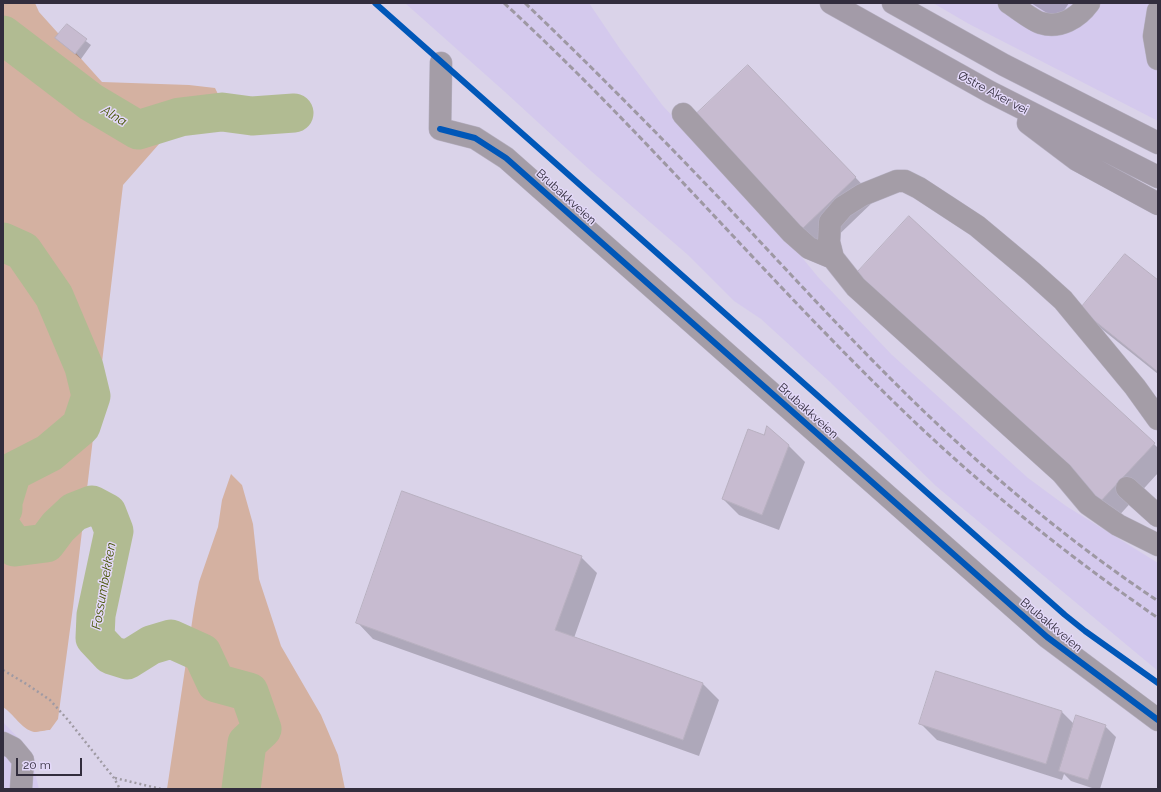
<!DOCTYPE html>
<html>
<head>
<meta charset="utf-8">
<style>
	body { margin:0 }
	#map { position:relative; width:1161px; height:792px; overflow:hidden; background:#dad3e9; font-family:Raleway,sans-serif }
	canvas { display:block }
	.frame { position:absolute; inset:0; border:4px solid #322d3d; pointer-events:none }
	.scale { position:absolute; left:16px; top:758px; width:66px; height:18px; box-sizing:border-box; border:2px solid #322d3d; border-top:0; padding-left:5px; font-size:12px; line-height:14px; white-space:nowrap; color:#322d3d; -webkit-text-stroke:3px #e3d8f9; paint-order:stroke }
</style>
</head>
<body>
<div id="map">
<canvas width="1161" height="792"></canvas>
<div class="frame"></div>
<div class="scale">20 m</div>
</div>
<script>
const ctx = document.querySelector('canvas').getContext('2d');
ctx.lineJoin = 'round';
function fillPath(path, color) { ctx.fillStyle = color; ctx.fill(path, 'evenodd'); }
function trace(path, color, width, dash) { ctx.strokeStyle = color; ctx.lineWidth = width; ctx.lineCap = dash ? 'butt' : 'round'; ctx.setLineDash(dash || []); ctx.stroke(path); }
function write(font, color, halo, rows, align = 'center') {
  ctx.font = font + ' Raleway,sans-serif'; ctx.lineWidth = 3; ctx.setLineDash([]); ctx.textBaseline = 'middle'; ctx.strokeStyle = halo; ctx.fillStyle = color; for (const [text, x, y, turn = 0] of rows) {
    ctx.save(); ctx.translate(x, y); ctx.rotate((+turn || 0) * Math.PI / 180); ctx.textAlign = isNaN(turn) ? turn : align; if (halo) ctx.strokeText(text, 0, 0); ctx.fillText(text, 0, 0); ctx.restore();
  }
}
const built = new Path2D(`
	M405 3H589L620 49 663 106 786 238 818 277 891 354 1028 478 1066 506 1158 563V671L936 486 829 381 761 319 734 301 688 255 591 171 505 92Z
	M933 3H1158V121L969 24Z
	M3 722 24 744 30 753 39 789H3Z`);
const forest = new Path2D(`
	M3 3H35L39 12 102 82 189 85 215 88 222 102 181 119 123 185 73 607 58 719 50 730C46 730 39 732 34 732 21 729 14 714 3 707Z
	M231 474 242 485 253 524 259 579 281 646 321 715 338 755 345 789H167L194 609 199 582 218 527 222 500Z`);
const shadow = new Path2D(`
	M1031 3H1069L1058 20Z
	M66 26 91 45 81 59 56 38Z
	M769 87 876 199 824 249 803 228Z
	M1158 281V374L1098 326 1082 309Z
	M870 293 1154 444 1158 448V473L1115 520Z
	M765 436 788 445 805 462 779 530 739 515 723 499Z
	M581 557 597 573 574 638 703 684 719 700 699 756 373 639 357 622Z
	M937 672 1062 712 1074 724 1105 726 1116 737 1100 789H1095L1071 781 1064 774 1062 780 937 740 921 724Z`);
const river = new Path2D(`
	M3 35 91 102 138 130 180 117 222 112 252 116 294 113
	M3 242 23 251 54 296 84 367 91 396 81 426 49 453 12 472 3 502V509
	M3 530 15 547 46 543 58 527 74 512 92 505 107 513 114 531 96 615 95 638 111 655 127 660 151 645 171 639 202 653 216 683 249 692 262 729 247 743 241 789`);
const building = new Path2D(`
	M67 24 87 39 75 54 55 38Z
	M748 65 856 177 802 229 694 116Z
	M909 216 1155 443 1098 504 853 277Z
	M1125 254 1158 280V372L1080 309Z
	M767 426 789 445 762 515 722 499 748 429 764 435Z
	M402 491 582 556 555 630 703 683 683 740 356 623Z
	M936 671 1062 711 1046 764 919 724Z
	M1076 715 1106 725 1088 780 1059 771Z`);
const path = new Path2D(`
	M3 670 28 685 50 700 68 720 114 778 120 789
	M115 778 161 789`);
const minor = new Path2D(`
	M1009 3C1017 8 1033 21 1041 23 1060 29 1078 18 1089 3
	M1158 11 1154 36 1158 59
	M441 63 440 129 475 138 506 158 1047 637 1158 720
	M683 114 792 233 809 248 833 258
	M1158 419 1135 387 1063 300 1032 272 977 226 919 188 905 181H897L862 195 843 207 830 222 829 242 833 258 856 287 1062 473 1088 504 1118 525 1158 545
	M1127 488 1158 516
	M3 743 13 748 23 760 21 789`);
const highway = new Path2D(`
	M831 3 990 92 1158 177
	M893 3 1004 65 1158 143
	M1028 123 1077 160 1158 204`);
const rail = new Path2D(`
	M504 3C642 130 762 274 896 404 977 483 1065 554 1158 618
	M525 3C593 68 658 134 723 202 784 267 844 333 908 396 985 471 1068 541 1158 601`);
const cycleway = new Path2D(`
	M375 3 1065 615 1085 631 1158 683
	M440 129 475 138 506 158 1047 637 1158 720`);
const streetNames = [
	["Østre Aker vei",993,93,28],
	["Brubakkveien",566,197,42],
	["Brubakkveien",808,411,42],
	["Brubakkveien",1051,625,40]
];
const waterNames = [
	["Alna",114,116,31],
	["Fossumbekken",104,586,-80]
];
fillPath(built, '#d4c9ed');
fillPath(forest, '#d4b1a1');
fillPath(shadow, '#0003');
trace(river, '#b1bb92', 39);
fillPath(building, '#c7bbd0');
trace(building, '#b8b0c0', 1);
trace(minor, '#b6b0c2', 23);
trace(highway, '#b6b0c2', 23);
trace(path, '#9f9aa3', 2.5, [2, 3]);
trace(minor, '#a49da7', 22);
trace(highway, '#a39ba8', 22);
trace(rail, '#9e98a3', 3, [6, 3]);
trace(cycleway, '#0057b8', 6);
write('12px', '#322d3d', '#e3d8f9', streetNames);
write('italic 13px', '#495706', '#e3d8f9', waterNames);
</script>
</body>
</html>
